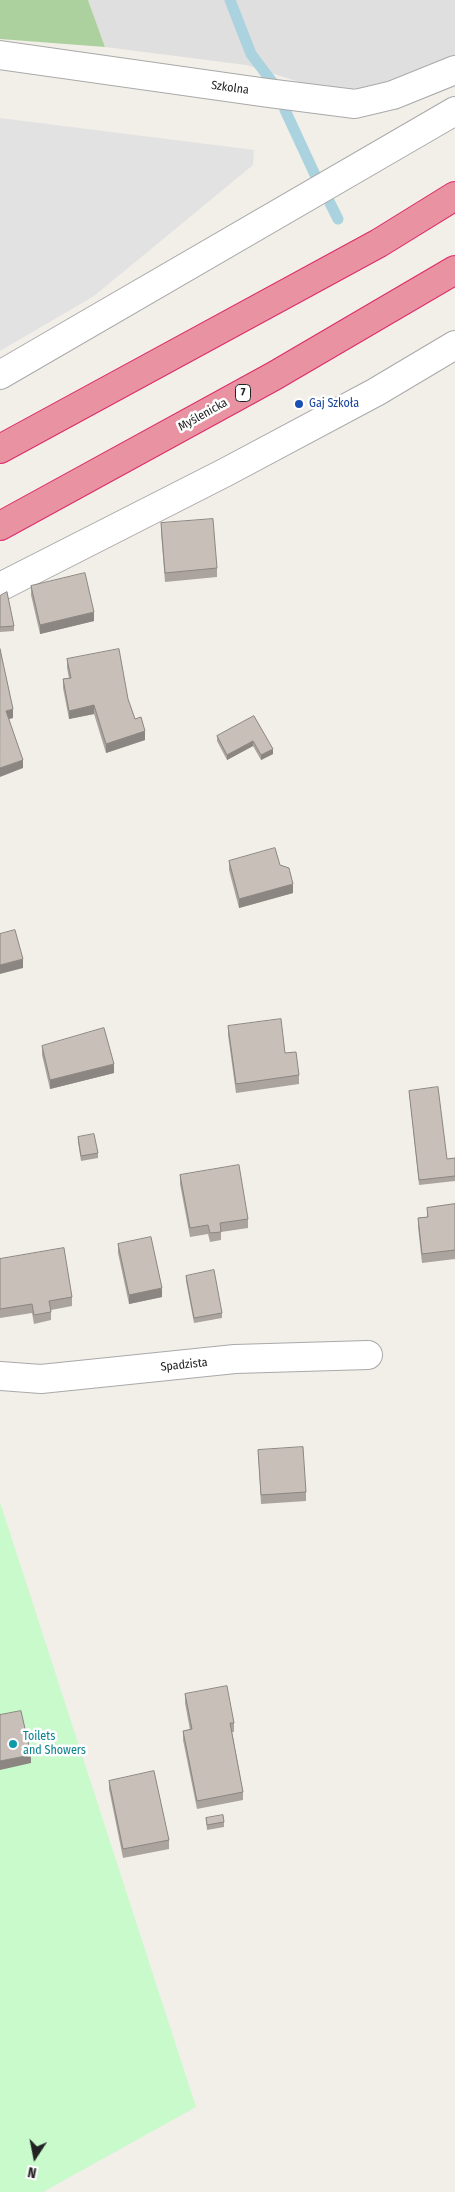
<!DOCTYPE html>
<html>
<head>
<meta charset="utf-8">
<style>
	body { margin:0 }
	#map { position:relative; width:455px; height:2192px; overflow:hidden; background:#f2efe9; font-family:"Fira Sans Condensed",sans-serif }
	canvas { display:block }
	.north { position:absolute; left:10px; top:2132px; width:50px; height:50px; -webkit-text-stroke:4px #fff; paint-order:stroke; rotate:191deg; font-size:14px; font-weight:700; line-height:20px; text-align:center; color:#222 }
	.north::after { content:''; display:block; margin:auto; width:18px; height:22px; background:#222; clip-path:polygon(50% 0,100% 100%,50% 72%,0 100%) }
</style>
</head>
<body>
<div id="map">
<canvas width="455" height="2192"></canvas>
<div class="north">N</div>
</div>
<script>
const ctx = document.querySelector('canvas').getContext('2d');
ctx.lineJoin = 'round';
function fillPath(path, color) { ctx.fillStyle = color; ctx.fill(path, 'evenodd'); }
function trace(path, color, width, dash) { ctx.strokeStyle = color; ctx.lineWidth = width; ctx.lineCap = dash ? 'butt' : 'round'; ctx.setLineDash(dash || []); ctx.stroke(path); }
function write(font, color, halo, rows, align = 'center') {
  ctx.font = font + ' "Fira Sans Condensed",sans-serif'; ctx.lineWidth = 5; ctx.setLineDash([]); ctx.textBaseline = 'middle'; ctx.strokeStyle = halo; ctx.fillStyle = color; for (const [text, x, y, turn = 0] of rows) {
    ctx.save(); ctx.translate(x, y); ctx.rotate((+turn || 0) * Math.PI / 180); ctx.textAlign = isNaN(turn) ? turn : align; if (halo) ctx.strokeText(text, 0, 0); ctx.fillText(text, 0, 0); ctx.restore();
  }
}
const residential = new Path2D(`
	M88 0H455V58L380 89 324 90 246 65 105 47Z`);
const forest = new Path2D(`
	M0 0H88L105 47 0 39Z`);
const park = new Path2D(`
	M0 1502 196 2107 43 2192H0Z`);
const parking = new Path2D(`
	M0 118 254 150 253 165 94 296 0 351Z`);
const stream = new Path2D(`
	M230 0 251 54 273 83
	M285 110 317 179
	M329 201 338 219`);
const minor = new Path2D(`
	M0 55 268 93 355 104 393 95 455 70
	M0 375 455 111
	M0 587 226 472 376 392 455 345
	M0 1376 41 1379 235 1359 368 1355`);
const highway = new Path2D(`
	M0 449 379 243 455 196
	M0 526 274 376 455 270`);
const wall = new Path2D(`
	M161 523 217 568V577L165 582 161 532Z
	M31 586 94 621 40 634 31 595Z
	M0 596 14 626V631L0 632Z
	M67 659 128 699 135 719 145 740 106 753 94 714 69 719 63 688V679L69 678 67 668Z
	M254 716 273 754 261 760 253 746 227 760 217 741V736Z
	M229 861 280 865 293 893 239 908 229 870Z
	M228 1026 285 1053 299 1075V1084L236 1093 228 1035Z
	M42 1046 114 1073 50 1089 42 1055Z
	M409 1091 447 1159 455 1158V1181L419 1185Z
	M78 1137 98 1153V1158L81 1161 78 1142Z
	M180 1175 248 1219V1228L221 1232V1240L210 1242 208 1234 190 1237 180 1184Z
	M455 1204V1259L422 1263 418 1227V1218L427 1217V1208Z
	M118 1244 162 1297 129 1304 118 1253Z
	M0 1259 72 1297V1306L51 1310V1320L34 1324 32 1313 0 1318Z
	M186 1276 222 1313V1318L194 1323 186 1281Z
	M258 1450 306 1492V1501L261 1504Z
	M185 1694 234 1723V1732H232L243 1792V1800L197 1809 183 1740V1731L190 1730 185 1703Z
	M109 1781 169 1840V1849L123 1858 109 1789Z
	M206 1818 224 1822V1827L207 1830Z`);
const shadedWall = new Path2D(`
	M94 612V621L40 634V625Z
	M94 705V714L69 719V711Z
	M13 709V718L6 720V711Z
	M145 731V740L106 753V744Z
	M253 741V746L227 760V755Z
	M273 749V754L261 760V755Z
	M23 760V768L0 777V768Z
	M293 884V893L239 908V899Z
	M23 959V968L0 974V965Z
	M114 1064V1073L50 1089V1080Z
	M162 1288V1297L129 1304V1295Z
	M31 1755V1763L0 1770V1761Z`);
const building = new Path2D(`
	M213 519 217 568 165 573 161 523Z
	M85 573 94 612 40 625 31 586Z
	M7 592 14 626 0 627V596Z
	M0 649 13 709 6 711 23 760 0 768Z
	M119 649 128 699 135 719 141 717 145 731 106 744 94 705 69 711 63 679 71 678 67 659Z
	M254 716 273 749 261 755 253 741 227 755 217 736Z
	M275 848 280 865 289 868 293 884 239 899 229 861Z
	M15 930 23 959 0 965V934Z
	M281 1019 285 1053 296 1052 299 1075 236 1084 228 1026Z
	M104 1028 114 1064 50 1080 42 1046Z
	M438 1087 447 1159 455 1158V1176L419 1180 409 1091Z
	M94 1134 98 1153 81 1156 78 1137Z
	M239 1165 248 1219 220 1223 221 1232 210 1233 208 1225 190 1228 180 1175Z
	M455 1204V1250L422 1254 418 1218 428 1217 427 1208Z
	M151 1237 162 1288 129 1295 118 1244Z
	M64 1248 72 1297 49 1301 51 1312 34 1315 32 1304 0 1309V1259Z
	M214 1270 222 1313 194 1318 186 1276Z
	M303 1447 306 1492 261 1495 258 1450Z
	M227 1686 234 1723H230L243 1792 197 1801 183 1731 192 1729 185 1694Z
	M21 1711 31 1755 0 1761V1715Z
	M154 1771 169 1840 123 1849 109 1781Z
	M223 1815 224 1822 207 1825 206 1818Z`);
const markers = [
	[299,404,5,"#1a4fb4"],
	[13,1744,5,"#0f9aa8"]
];
const shields = [
	[243,393,15]
];
const shieldNames = [
	["7",243,393]
];
const streetNames = [
	["Szkolna",230,88,8],
	["Myślenicka",203,415,-29],
	["Spadzista",184,1365,-6]
];
const transitNames = [
	["Gaj Szkoła",309,404]
];
const cultureNames = [
	["Toilets",23,1737],
	["and Showers",23,1751]
];
fillPath(residential, '#e0dfdf');
fillPath(forest, '#add19e');
fillPath(park, '#c8facc');
fillPath(parking, '#e2e2e2');
trace(stream, '#aad3df', 11);
trace(minor, '#a9a9a9', 30);
trace(highway, '#dc2a67', 30);
trace(minor, '#fff', 28);
trace(highway, '#e892a2', 28);
fillPath(wall, '#aba49e');
fillPath(shadedWall, '#8b8681');
fillPath(building, '#c7bfb8');
trace(building, '#8b8681', 1);
for (const [x, y, r, color] of markers) { const dot = new Path2D(); dot.arc(x, y, r, 0, 2 * Math.PI); ctx.fillStyle = color; ctx.fill(dot); trace(dot, '#fff', 2); }
for (const [x, y, w] of shields) { const box = new Path2D(); box.roundRect(x - w / 2, y - 8.5, w, 17, 4); ctx.fillStyle = '#fff'; ctx.fill(box); trace(box, '#222', 1); }
write('bold 11px', '#222', null, shieldNames);
write('12px', '#222', '#fff', streetNames);
write('12px', '#164399', '#fff', transitNames, 'left');
write('12px', '#0d838f', '#fff', cultureNames, 'left');
</script>
</body>
</html>
